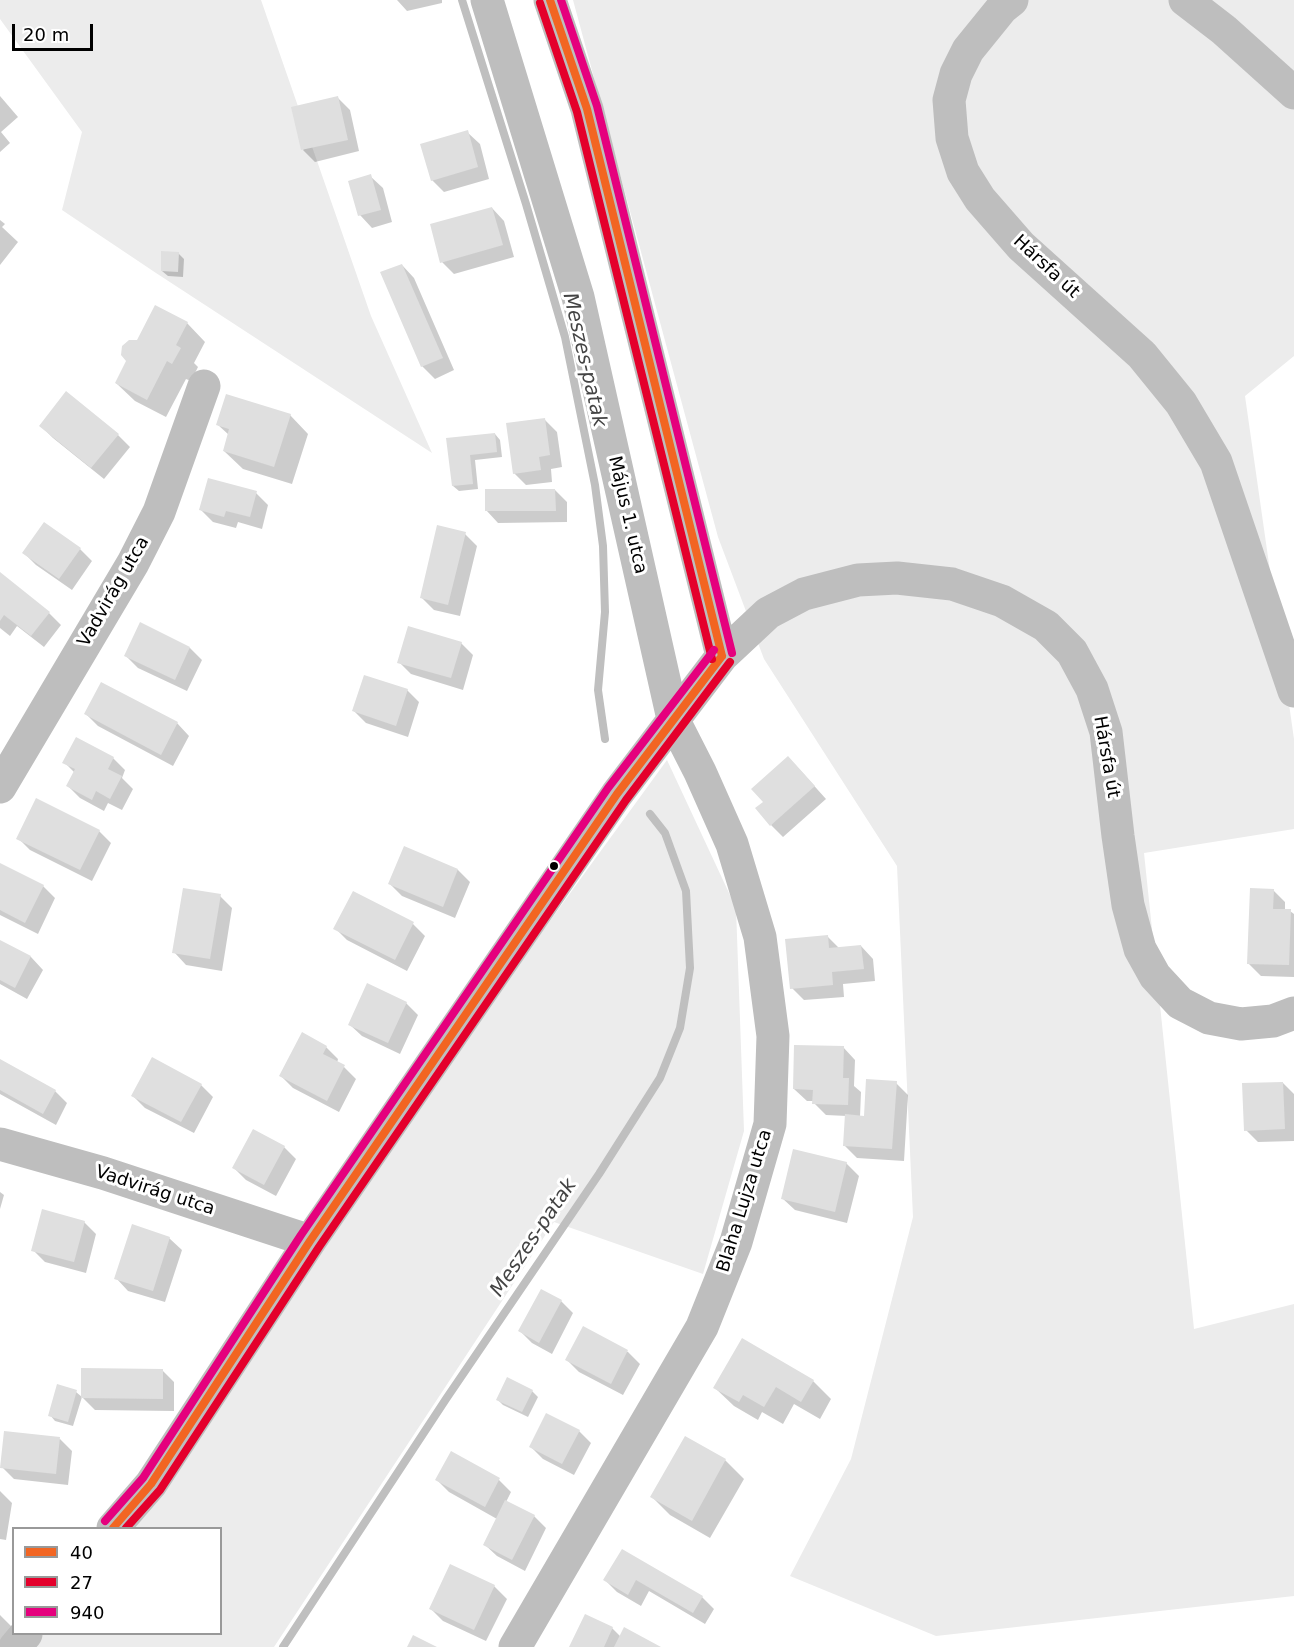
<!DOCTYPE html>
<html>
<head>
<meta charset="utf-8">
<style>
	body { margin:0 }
	#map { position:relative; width:1294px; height:1647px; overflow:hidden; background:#fff; font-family:"DejaVu Sans",sans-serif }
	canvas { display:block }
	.legend { position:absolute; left:12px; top:1527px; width:210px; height:108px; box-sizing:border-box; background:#fff; border:2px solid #999; margin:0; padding:8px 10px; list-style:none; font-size:18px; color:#000 }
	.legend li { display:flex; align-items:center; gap:12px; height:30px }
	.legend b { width:30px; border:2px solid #999 }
	.scale { position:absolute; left:12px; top:24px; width:81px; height:27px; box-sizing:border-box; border:3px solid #000; border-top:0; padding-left:8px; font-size:18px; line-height:21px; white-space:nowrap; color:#000; -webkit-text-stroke:4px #fff; paint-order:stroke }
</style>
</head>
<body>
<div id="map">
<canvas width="1294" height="1647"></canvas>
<ul class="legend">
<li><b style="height:8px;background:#f26522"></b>40</li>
<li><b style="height:8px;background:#e4002b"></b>27</li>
<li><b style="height:8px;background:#e5007d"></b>940</li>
</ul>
<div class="scale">20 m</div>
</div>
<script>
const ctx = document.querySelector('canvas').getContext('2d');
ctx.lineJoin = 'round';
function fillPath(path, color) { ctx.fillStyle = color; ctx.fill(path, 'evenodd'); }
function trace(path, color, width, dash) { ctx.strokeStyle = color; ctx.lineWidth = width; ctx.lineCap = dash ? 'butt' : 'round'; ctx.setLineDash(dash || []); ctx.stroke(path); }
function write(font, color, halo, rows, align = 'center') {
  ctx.font = font + ' "DejaVu Sans",sans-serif'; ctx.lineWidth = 6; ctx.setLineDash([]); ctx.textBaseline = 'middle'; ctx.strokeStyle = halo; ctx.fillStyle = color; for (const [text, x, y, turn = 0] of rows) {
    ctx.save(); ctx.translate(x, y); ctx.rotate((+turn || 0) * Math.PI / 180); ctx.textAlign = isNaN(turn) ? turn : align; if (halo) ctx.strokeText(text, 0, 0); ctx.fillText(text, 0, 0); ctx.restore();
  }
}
const green = new Path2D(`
	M0 0H261L371 316 432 453 156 273 62 210 82 132 0 19Z
	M573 0H1294V356L1245 396 1294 739V829L1144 853 1194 1329 1294 1304V1596L936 1636 790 1576 851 1459 913 1217 897 866 764 659 718 537Z
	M667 760 736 908 744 1131 703 1274 554 1222 274 1647H22L32 1634H220V1528H108Z`);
const shadow = new Path2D(`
	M397 0H442V3L407 11Z
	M0 96 18 117 1 132 10 143 0 152Z
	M338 98 350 110 359 151 315 162 303 150Z
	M467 132 480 144 489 179 444 192 432 180Z
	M370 176 383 188 392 222 372 228 360 215Z
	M492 208 504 221 514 257 454 274 442 262Z
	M0 220 5 224 2 227 18 242 0 265Z
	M178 253 184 259 183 277 168 276 162 271Z
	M402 265 414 278 454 370 435 379 422 366Z
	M187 323 205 342 194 363 198 367 191 381 186 379 166 417 135 401 116 383 138 342Z
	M67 393 118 435 130 447 104 479 53 438 41 426Z
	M290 415 308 434 292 484 243 469 224 451 229 435 218 425Z
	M545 420 557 432 562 467 551 469 552 482 526 485 514 473Z
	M495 434 500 440 502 457 475 460 478 489 459 491 453 486 448 439Z
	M555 490 567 502V522L498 523 486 510Z
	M256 493 268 505 262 529 238 522 236 528 213 522 201 510Z
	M465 534 477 546 460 616 434 610 421 597Z
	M80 549 92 561 72 590 36 565 24 553Z
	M0 574 49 613 61 625 44 647 17 626 10 636 0 628Z
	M461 643 473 655 463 690 411 674 399 662Z
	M190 648 202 660 187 691 138 668 126 656Z
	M101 684 177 723 189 736 173 766 98 726 86 714Z
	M407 690 419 702 408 737 366 723 354 711Z
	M113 758 125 770 122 778 133 789 122 810 108 803 104 811 80 798 68 786 75 773 64 762Z
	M800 770 826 799 783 837 771 825Z
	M99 831 111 843 92 881 30 850 18 838Z
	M404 848 458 870 470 882 455 918 402 896 390 884Z
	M0 865 43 886 55 898 38 934 0 915Z
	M1273 890 1285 902V911H1290L1294 914V977L1261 976 1248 963Z
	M220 896 232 908 222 971 186 965 174 952Z
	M413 924 425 936 407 971 347 940 335 928Z
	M828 937 839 948 861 946 873 959 875 981 843 984 844 997 804 1000 792 988Z
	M0 941 31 957 43 970 27 999 0 984Z
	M406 1003 418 1015 400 1054 362 1036 349 1024Z
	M326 1047 338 1059 337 1063 344 1067 356 1079 339 1112 293 1088 281 1076Z
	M843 1047 855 1060 854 1086 861 1092 860 1117H866L896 1083 908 1095 904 1161 857 1158 845 1146 847 1116 826 1115 814 1103V1101H807L794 1089Z
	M0 1061 55 1091 67 1103 56 1125 0 1094Z
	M1283 1083 1294 1094V1141L1258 1142 1246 1130Z
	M201 1085 213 1097 194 1133 145 1108 133 1096Z
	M284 1147 296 1159 276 1196 246 1180 234 1168Z
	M846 1163 859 1176 847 1223 795 1210 782 1198Z
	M0 1192 4 1195 0 1209Z
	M84 1222 96 1234 86 1273 45 1262 33 1250Z
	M169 1238 182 1250 165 1302 128 1291 116 1278Z
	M561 1301 573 1313 552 1354 532 1343 520 1331Z
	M583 1328 628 1352 640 1364 623 1395 579 1372 567 1360Z
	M162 1370 174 1382V1411L95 1410 83 1398Z
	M813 1381 831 1399 820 1419 794 1404 783 1424 762 1412 758 1420 734 1406 715 1388Z
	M532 1391 538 1397 528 1417 503 1405 497 1399Z
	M76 1392 82 1397 73 1426 55 1421 50 1415Z
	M579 1431 591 1443 574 1475 543 1459 531 1447Z
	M60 1439 72 1451 68 1485 14 1479 2 1467Z
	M452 1453 499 1480 511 1492 506 1502 534 1516 546 1528 525 1571 497 1556 484 1544 497 1519 449 1492 437 1480Z
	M725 1460 744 1479 710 1538 670 1515 652 1497Z
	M0 1491 12 1503 6 1540 0 1539Z
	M622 1551 702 1597 714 1609 705 1624 649 1591 641 1606 617 1592 605 1580Z
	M451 1566 494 1586 507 1599 486 1641 443 1621 431 1609Z
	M0 1615 14 1629 0 1647Z
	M612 1628 621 1637 658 1647H571Z`);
const stream = new Path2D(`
	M462 0 526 204 565 337 595 485 603 546 605 612 598 690 605 739
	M283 1647 446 1399 599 1174 660 1078 680 1028 690 968 686 891 665 833 650 814`);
const building = new Path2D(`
	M338 96 348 140 301 150 291 107Z
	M468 130 478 167 431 181 420 144Z
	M371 174 381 210 358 216 348 181Z
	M492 207 503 245 440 263 430 224Z
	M161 251 179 252 178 272 161 271Z
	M402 264 443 358 421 367 380 272Z
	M155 305 188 322 176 345 181 348 172 364 167 361 147 400 115 383 126 361 121 355 122 346 129 340H137Z
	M66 391 119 434 91 468 39 426Z
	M226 394 291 414 274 467 223 451 229 429 216 425Z
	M545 418 550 455 539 457 541 470 513 474 506 423Z
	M495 433 497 452 470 455 473 484 452 486 446 438Z
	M208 478 257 491 250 517 226 511 224 517 199 510Z
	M485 489H555L556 511H485Z
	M44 522 81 548 59 579 22 553Z
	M437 525 466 532 448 605 420 598Z
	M0 572 50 612 31 636 4 615 0 621Z
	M140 622 190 647 175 680 124 656Z
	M408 626 462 642 451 678 397 663Z
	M364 675 408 689 396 726 352 711Z
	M101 682 178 722 161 755 84 714Z
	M76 737 114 757 108 769 122 776 110 799 96 791 92 800 66 786 75 769 62 763Z
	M788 756 815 786 770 826 755 808 763 802 751 789Z
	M36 798 100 830 80 870 16 839Z
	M404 846 458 869 443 907 388 884Z
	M0 863 44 885 25 923 0 910Z
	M183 888 221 894 210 959 172 953Z
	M1250 888 1274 889 1273 909H1291L1289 965 1247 964Z
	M353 891 414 922 395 960 333 929Z
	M828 935 829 948 861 945 864 969 832 972 833 985 790 989 785 939Z
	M0 940 31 956 15 988 0 980Z
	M367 983 407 1002 388 1043 348 1025Z
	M302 1032 327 1046 323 1054 345 1065 327 1101 279 1076Z
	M794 1045 844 1046 843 1078H849L848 1105 812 1104 813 1090 793 1089Z
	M152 1057 202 1084 181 1122 131 1096Z
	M0 1059 56 1090 43 1114 0 1090Z
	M866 1079 897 1081 892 1149 843 1146 845 1114 864 1116Z
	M1283 1082 1285 1129 1244 1131 1242 1083Z
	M253 1129 285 1146 264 1185 232 1168Z
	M793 1149 847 1162 835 1212 781 1199Z
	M42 1209 85 1221 74 1262 31 1251Z
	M132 1224 170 1237 153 1291 114 1279Z
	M541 1289 562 1300 539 1343 518 1331Z
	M583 1326 628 1350 611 1384 565 1360Z
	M742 1338 814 1380 801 1402 776 1387 764 1407 743 1395 739 1402 713 1388Z
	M81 1368 163 1369V1399L81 1398Z
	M507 1377 533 1390 522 1412 496 1400Z
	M57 1384 77 1390 68 1422 48 1416Z
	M546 1413 580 1430 562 1464 529 1447Z
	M4 1431 60 1437 56 1474 0 1468Z
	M685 1436 726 1459 692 1521 650 1497Z
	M451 1451 500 1478 485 1507 435 1480Z
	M505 1500 535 1515 512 1560 483 1545Z
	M622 1549 703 1596 693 1613 636 1580 628 1595 603 1580Z
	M450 1564 495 1585 474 1630 429 1609Z
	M585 1614 613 1627 604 1647H569Z
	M624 1627 661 1647H614Z
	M413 1635 437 1647H407Z`);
const minor = new Path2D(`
	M487 0 578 297 673 719 700 772 732 844 760 937 773 1036 770 1124 736 1242 702 1327 515 1647
	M550 0 587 109 722 656
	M1012 0 1002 8 968 50 956 74 949 100 952 138 963 172 980 199 1021 246 1142 355 1181 403 1216 462 1294 691
	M1185 0 1224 30 1294 93
	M0 787 133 563 159 512 204 386
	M0 1144 103 1173 310 1241
	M113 1528 151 1484 310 1241 617 794 722 656 768 613 804 594 858 580 897 578 952 584 1002 601 1046 626 1072 652 1092 689 1106 732 1118 836 1128 905 1140 949 1155 976 1180 1003 1209 1018 1241 1024 1273 1021 1294 1013
	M15 1647 26 1634`);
const bus1 = new Path2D(`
	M550 0 587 109 722 656
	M113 1528 151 1484 310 1241 617 794 722 656`);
const bus2 = new Path2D(`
	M540 3 577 112 712 659
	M126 1528 160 1490 319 1247 626 800 730 662`);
const bus3 = new Path2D(`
	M561 0 597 106 732 653
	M105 1521 143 1478 301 1235 608 788 714 650`);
const markers = [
	[554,866,5,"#000"]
];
const streetNames = [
	["Hársfa út",1046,267,43],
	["Május 1. utca",627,515,77],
	["Vadvirág utca",114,592,-60],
	["Hársfa út",1106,757,80],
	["Vadvirág utca",155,1191,18],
	["Blaha Lujza utca",745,1201,-73]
];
const waterNames = [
	["Meszes-patak",584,360,77],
	["Meszes-patak",534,1238,-56]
];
fillPath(green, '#ececec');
fillPath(shadow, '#0003');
trace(stream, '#bfbfbf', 8);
fillPath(building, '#dfdfdf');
trace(minor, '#bebebe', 33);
trace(bus1, '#f26522', 8);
trace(bus2, '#e4002b', 8);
trace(bus3, '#e5007d', 8);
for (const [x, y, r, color] of markers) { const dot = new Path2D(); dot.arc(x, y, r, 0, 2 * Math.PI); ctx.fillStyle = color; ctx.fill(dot); trace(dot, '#fff', 2); }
write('18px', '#000', '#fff', streetNames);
write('italic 20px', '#444', '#fff', waterNames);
</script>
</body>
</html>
